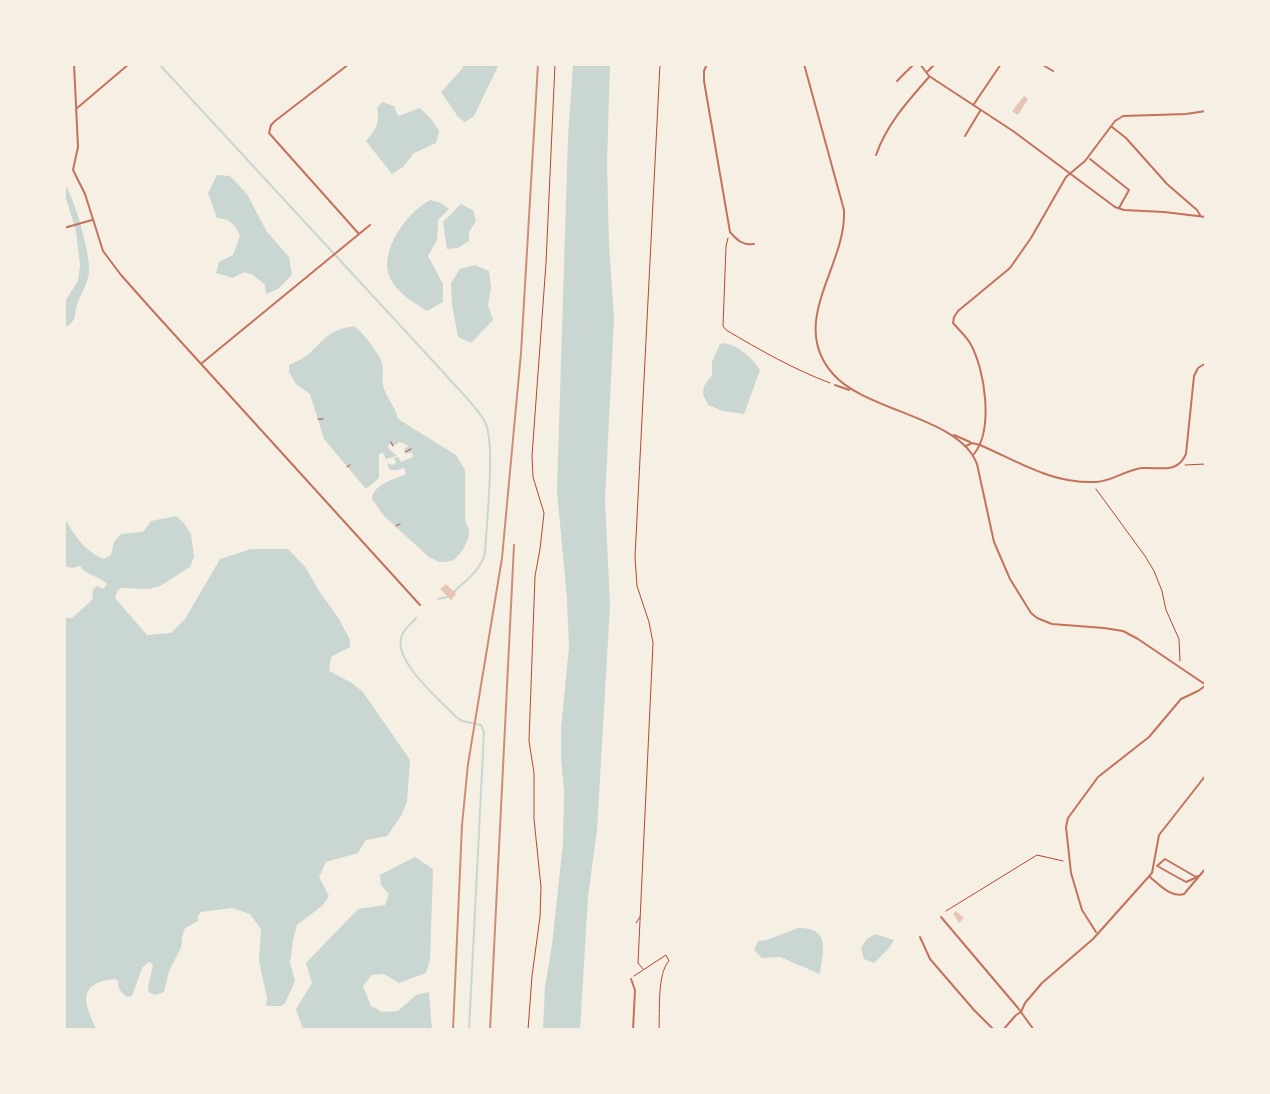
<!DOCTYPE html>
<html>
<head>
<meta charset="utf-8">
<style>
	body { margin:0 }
	#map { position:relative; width:1270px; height:1094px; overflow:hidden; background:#f6efe4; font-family:"Sofia Sans Condensed",sans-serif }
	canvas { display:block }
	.frame { position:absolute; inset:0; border:66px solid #f6efe4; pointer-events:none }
</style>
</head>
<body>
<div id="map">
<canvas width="1270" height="1094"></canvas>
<div class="frame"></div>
</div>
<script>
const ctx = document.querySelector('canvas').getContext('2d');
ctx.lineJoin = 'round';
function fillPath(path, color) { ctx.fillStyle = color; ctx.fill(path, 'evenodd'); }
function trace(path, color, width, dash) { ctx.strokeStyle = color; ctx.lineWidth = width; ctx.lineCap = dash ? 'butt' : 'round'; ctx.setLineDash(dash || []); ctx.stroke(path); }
const water = new Path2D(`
	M461 64H499L474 116 465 122 459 118 441 92 463 68Z
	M573 64H610L607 163 609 245 614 318 605 500 610 605 597 830 588 897 580 1030H543L545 987 552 945 563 843 564 791 561 757V728L569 648 567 599 557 491 568 137Z
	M382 102 394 106 398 116 420 108 432 120 439 131 436 143 414 153 403 167 392 174 366 141C376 129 380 124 377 108Z
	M217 175 230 176 247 194 267 232 289 257 292 275 278 289 266 294 265 285 253 275 244 272 233 278 216 273 219 262 233 255 240 236C235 224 230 219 217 218L208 193Z
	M64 182C74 198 91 254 89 273 87 284 82 292 78 302 73 314 79 320 64 328V303L78 281 80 265 76 231 64 192Z
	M430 200 441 203 449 209 438 220 437 240 428 256 443 284V302L427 311C413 302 398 294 390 278 378 250 408 212 430 200Z
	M461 204 473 210 476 221 469 232V241L458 248 447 249 443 222Z
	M475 265 489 271 491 288 488 305 493 320 471 343 458 337 452 304 451 283 460 269Z
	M354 326C362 331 379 353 382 363 384 371 381 380 384 389 388 400 396 408 398 419L456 455 465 470V520L469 530V536L463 550 454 560 446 562H439L429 557 384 516 372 499C373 484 394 480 406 474L404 468 397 470H390L387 463 393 465 396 462 394 458 398 457 401 462 413 457 412 452 407 454 405 452 404 449 409 446 400 442 393 446 390 444 388 445 389 449 397 456 386 459 383 453 379 454V478L366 489 324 439 310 394 296 384 289 372V365C297 361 307 357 313 350 328 335 332 330 354 326Z
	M725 343C741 348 750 356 760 370L744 414 723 411 708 405 703 394 704 386 712 375V362L720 344Z
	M176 516 183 522 191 534 194 557 190 567 160 586 149 589 121 588 117 591 115 598 147 635 171 633 185 619 220 559 251 549H288L306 568 319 591 339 619 350 640V647L331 657 329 671 352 683 363 692 410 760 407 801 401 816 387 836 366 840 358 853 326 862 319 877 329 896 323 905 297 925 293 940 290 963 295 981 285 1003 281 1006H266L267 998 259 961 261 929 250 914 232 908 201 912 198 916V921L185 928 182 937 181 948 169 971 164 992 155 995 149 992 148 987 153 964 149 962 142 968 132 996 127 997C121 993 118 989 118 981L115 979C76 983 84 1004 97 1030H64V618H72L93 599C92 593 92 589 97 586L103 589 107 584C99 576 87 576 80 566L72 568 64 566V517C74 535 84 551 104 559L111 555 114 542 121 534 143 532 151 521Z
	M415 857 433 869 430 960 426 973 399 983 384 974 372 975 363 986 371 1006 382 1012 398 1011 416 995 429 992 432 1030H303L296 1009 312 983 306 963 358 909 385 905 389 894 381 885 380 875Z
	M798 928C831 927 823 951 820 974L780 957 762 958 754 950 758 941 767 940Z
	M875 934 894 940 889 948 874 963 864 959 861 948 867 939Z`);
const stream = new Path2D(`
	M159 64 444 373C457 389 475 404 485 422 496 443 486 526 485 553 481 570 466 580 454 592
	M438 599 447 597
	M416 618C411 624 402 630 401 639 395 662 440 700 455 716L462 721 481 725 484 732 469 1030`);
const building = new Path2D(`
	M1024 96 1028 99 1018 115 1012 111Z
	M446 584 456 594 451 600 440 589Z
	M956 911 964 918 959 923 953 914Z`);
const path = new Path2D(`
	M728 238 726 246 723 326 726 330C760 350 793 369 830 383
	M318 419H323
	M391 442 393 446
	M405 452 411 449
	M1185 465 1206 464
	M347 467 350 465
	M1096 489 1145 556 1154 571 1162 591 1166 610 1179 639 1180 661
	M396 526 400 524
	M946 911 1037 855 1063 861
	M636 923 640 917
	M643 969 638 963 653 643 649 622 637 586 635 557 660 64
	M634 976 666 955 669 961C657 973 660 1012 659 1030
	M528 1030 532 976 540 917 541 887 534 819V773L529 741 535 576 540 549 544 513 533 477 532 456 546 263 555 64`);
const minor = new Path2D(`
	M74 64 78 147 73 170 85 194 103 251 121 275 153 311 420 605
	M349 64 275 121 271 125 269 133 359 234
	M707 64 704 71V81L730 232C737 240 743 246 754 244
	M804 64 844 210C847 266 787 322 833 374 866 412 960 417 977 464L994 542 1010 579 1031 613 1037 618 1052 624 1104 628 1123 631 1138 639 1206 685
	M920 64 929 76 1013 131 1115 207 1124 210 1164 212 1206 217
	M1041 64 1053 71
	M927 72 935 64
	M897 81 914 64
	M974 104 1001 64
	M76 109 129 64
	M1112 127 1126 138 1167 184 1197 210 1200 215
	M965 136 980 111
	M876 155C887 124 907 102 929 77
	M1090 159 1129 190 1119 208
	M64 228 92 220
	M202 363 370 225
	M835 385 849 390
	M954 435 970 442
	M966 446 972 443 980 445C1019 462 1052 484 1096 482 1113 481 1127 469 1143 468 1162 467 1177 474 1186 454L1194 376 1198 368 1206 363
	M974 454C994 429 985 369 970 343 965 335 959 330 953 323L954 317 958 311 1010 268 1031 238 1066 177 1085 161 1115 121 1123 116 1186 114 1206 111
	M1157 866 1165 859 1196 877 1198 876
	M1159 867 1186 882 1195 878
	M1150 877C1160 885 1171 898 1184 894L1206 868
	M941 917 1018 1008 1034 1030
	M1096 932 1082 910 1071 873 1066 827 1068 818 1098 777 1149 737 1181 699 1198 691 1205 686
	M920 937 930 959 974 1010 994 1030
	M631 979 635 990 633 1030
	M1003 1030 1016 1015 1021 1012 1025 1003 1042 983 1093 939 1152 873 1159 835 1206 775`);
const rail = new Path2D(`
	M453 1030 462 825 468 764 502 558 521 353 538 64
	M490 1030 514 545`);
fillPath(water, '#c9d6d2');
trace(stream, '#c9d6d2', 2);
fillPath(building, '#e6c5b7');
trace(path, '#b5482f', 1);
trace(minor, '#c5725c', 2);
trace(rail, '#cf8b77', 2);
</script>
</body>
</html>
